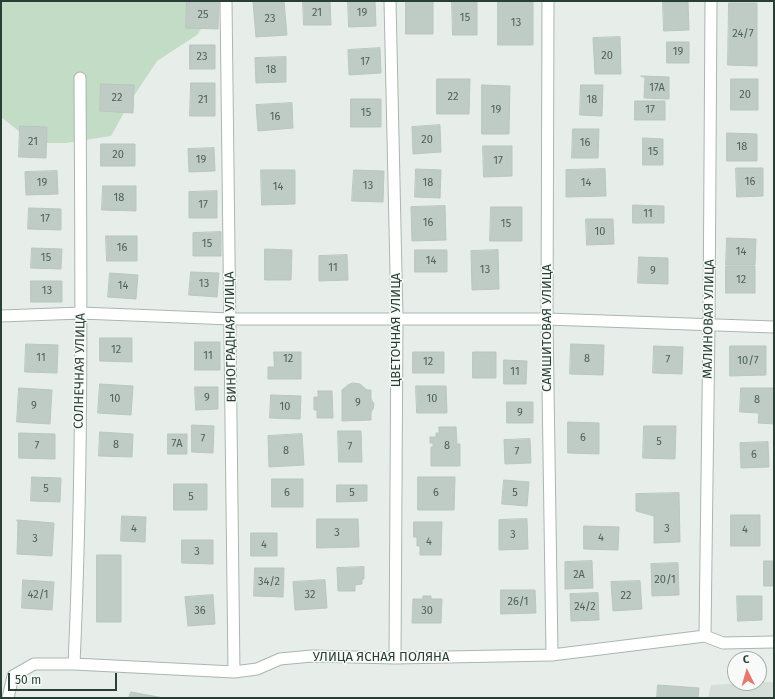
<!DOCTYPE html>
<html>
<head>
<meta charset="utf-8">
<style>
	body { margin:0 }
	#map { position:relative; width:775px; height:699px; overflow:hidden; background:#e7eee9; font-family:"Fira Sans",sans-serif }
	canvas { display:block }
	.frame { position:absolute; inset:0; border:2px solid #273f34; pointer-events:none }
	.north { position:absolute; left:727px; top:651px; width:40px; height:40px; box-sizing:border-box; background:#f7faf8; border:1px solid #a4afaa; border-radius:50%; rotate:355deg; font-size:11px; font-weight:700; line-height:16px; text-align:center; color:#273f34 }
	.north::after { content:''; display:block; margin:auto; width:14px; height:18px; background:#e5786e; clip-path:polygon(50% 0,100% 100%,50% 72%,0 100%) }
	.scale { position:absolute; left:8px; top:673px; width:109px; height:18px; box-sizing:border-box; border:2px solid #273f34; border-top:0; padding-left:5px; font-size:12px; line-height:14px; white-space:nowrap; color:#273f34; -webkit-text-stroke:3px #f7faf8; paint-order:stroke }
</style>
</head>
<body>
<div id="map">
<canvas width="775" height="699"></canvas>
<div class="frame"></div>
<div class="north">С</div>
<div class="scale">50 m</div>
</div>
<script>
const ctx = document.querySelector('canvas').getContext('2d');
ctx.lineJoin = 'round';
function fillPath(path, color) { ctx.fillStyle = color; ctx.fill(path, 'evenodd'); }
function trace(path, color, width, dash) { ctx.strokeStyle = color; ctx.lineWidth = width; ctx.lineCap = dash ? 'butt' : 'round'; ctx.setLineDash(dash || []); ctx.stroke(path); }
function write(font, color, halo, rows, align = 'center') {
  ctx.font = font + ' "Fira Sans",sans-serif'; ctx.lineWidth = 3; ctx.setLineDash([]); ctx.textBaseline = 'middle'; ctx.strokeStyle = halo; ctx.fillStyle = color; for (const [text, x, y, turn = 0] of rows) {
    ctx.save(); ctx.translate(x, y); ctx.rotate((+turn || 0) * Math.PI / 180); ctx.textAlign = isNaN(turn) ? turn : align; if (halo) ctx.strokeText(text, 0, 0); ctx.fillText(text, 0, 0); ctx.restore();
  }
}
const built = new Path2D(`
	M759 682H774V698H708L711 685Z`);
const green = new Path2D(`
	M1 1H212L213 11 197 35 157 61 131 100 111 136 66 143H34L1 117Z`);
const building = new Path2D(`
	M187 1 219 2 218 29 186 28Z
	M269 1H284L287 35 256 37 253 2Z
	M303 1H330L331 25H304Z
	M348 1H375L376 26 349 27Z
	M406 1H433V34H406Z
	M452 1H477V35H453Z
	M498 1H533V45H498Z
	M663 2H688L689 30 664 31Z
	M729 3H757V66L728 65Z
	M620 37 621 74H595L593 38Z
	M667 42H689V63H667Z
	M190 45H215V69H190Z
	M380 48 381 73 349 75 348 50Z
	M286 57V82L256 83 255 58Z
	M641 76 669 77V99L644 98 645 78Z
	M437 79H470L469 114H437Z
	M731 79H758V110H731Z
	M191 83H215V116H190Z
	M101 84 134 85 133 113 100 111Z
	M482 85 510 86 509 134H482Z
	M581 85H603L602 116 580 115Z
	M351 99H381V127H351Z
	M635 101H665V120H635Z
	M292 103 293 128 258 131 256 105Z
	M440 125 441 152 413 154 412 127Z
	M20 126 47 127 46 158 19 157Z
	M573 129H599L598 158H572Z
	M727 133 757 134V161H727Z
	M643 138 663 139V165H643Z
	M101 144H135V166H101Z
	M483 146H512V176L484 177Z
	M214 148 215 171 189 172 188 149Z
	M736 168H763V196L737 197Z
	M416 169 441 170 440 198 415 197Z
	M605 169 606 196 566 197V170Z
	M261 170H295V204L262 205Z
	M354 170 384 171 383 202 352 201Z
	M57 171 58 194 26 195 25 172Z
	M103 186H136V211L102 210Z
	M217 191V218H189V192Z
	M633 205 664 206V223H633Z
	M445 206 446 240 412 241 411 207Z
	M491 207H522V241H490Z
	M29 208 61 209V230L28 229Z
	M586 219H613L614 244 587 245Z
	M221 232V256H193V233Z
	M106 236H137V261H107Z
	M727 238 756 239 755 265H726Z
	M32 248 62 249 61 269 31 268Z
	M265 249 292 250 291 280H265Z
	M415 250H447V272H415Z
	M498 250 499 289 472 290 471 251Z
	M347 255 348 280 319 281V256Z
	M639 257 668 258V284L638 283Z
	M726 266H755V293H726Z
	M191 272 219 273 217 297 189 295Z
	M110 273 138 275 136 299 108 297Z
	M31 281H62V302H31Z
	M100 338H132V362L100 361Z
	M195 342H220V370H195Z
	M26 344 58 345 57 373 25 372Z
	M571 344 604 345 603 375 570 374Z
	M654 346 683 347 682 374 653 373Z
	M730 346H766V375L730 376Z
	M274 352H301V379H268V367H274Z
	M413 352H444V373H413Z
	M473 352H496V378H473Z
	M504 360 527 361 526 384H504Z
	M353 383 360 384 367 390H371V399L374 404 373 409 371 412V420L342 421V390L348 385Z
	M100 384 133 386 131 415 98 413Z
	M416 386H446L447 413H417Z
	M195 387H218V409L196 410Z
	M19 388 52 390 50 424 17 422Z
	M741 388H774V424L758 423 759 413 740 412Z
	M318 391H332L333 418H317V410H314V397H318Z
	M271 395 301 396 300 419 270 418Z
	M507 402H533V423H507Z
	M568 422 599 423V454L568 453Z
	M192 425 214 426 213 453 192 452Z
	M644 426H676L675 459 643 458Z
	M439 427H456L457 444H460V466H431V447H433V443H430V437H436V433H439Z
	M338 431H361L362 462H339Z
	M100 432 133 434 132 457 99 456Z
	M19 433 55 434V459L19 458Z
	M168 434H187V454H168Z
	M302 434 304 465 269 467 268 436Z
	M530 439 531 463 505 464 504 440Z
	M768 442 769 467 741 468 740 443Z
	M32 477 61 478 60 502 31 501Z
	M418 477H455L454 510H418Z
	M272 479H303V507H272Z
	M504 480 529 482 527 506 502 504Z
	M174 484H207V510H174Z
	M337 485H367V501L337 502Z
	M679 493 680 542 654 543V516L636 511V494Z
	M731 515H760V546H731Z
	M122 516 146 517 145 542 121 541Z
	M317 519H358L359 547 317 548Z
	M527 519 528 549 499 550V520Z
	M17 520 54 523 52 556 17 554 18 523Z
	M414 522H442L441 555H420V546H417V537H414Z
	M584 526 619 527 618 550 584 549Z
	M251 533H277V556H251Z
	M182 540H213V564L182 563Z
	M97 555H121V622H97Z
	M592 561 593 588 565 589V562Z
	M764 561H774V586H764Z
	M678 563 679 595 652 596 651 564Z
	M364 567V579H362V584L355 585V591H338L337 568Z
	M255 568H284L283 597 254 596Z
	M23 580 54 582 52 610 22 608Z
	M325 580 327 608 295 610 293 582Z
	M640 581 642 609 613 611 611 582Z
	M501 590H535L536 613 501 614Z
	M598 593 599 620 571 621 570 594Z
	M213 595 215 624 188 626 185 597Z
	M423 596H431V599H442L441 623H412L413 599H423Z
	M737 596H762V620L738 621Z
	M658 685 699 688 698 698H657Z
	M131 692 164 698H129Z`);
const street = new Path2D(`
	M226 1 234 672
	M390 1 397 318 395 658
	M548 1 547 319 552 655
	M1 316 81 313 231 319H547L774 327
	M705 636 709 324 711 1
	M74 664C83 469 81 273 80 78
	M8 698 13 676 34 664H74L234 672 257 669 280 659 312 656 395 658 552 655 705 636 723 643 774 642`);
const numberNames = [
	["21",317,13],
	["19",362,13],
	["25",203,15],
	["15",465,18],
	["23",270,19],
	["13",516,23],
	["24/7",743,34],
	["19",678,52],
	["20",607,56],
	["23",202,57],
	["17",365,62],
	["18",271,70],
	["17А",657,88],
	["20",745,95],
	["22",453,97],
	["22",117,98],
	["21",203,100],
	["18",592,100],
	["19",496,110],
	["17",650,110],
	["15",366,113],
	["16",275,117],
	["20",427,140],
	["21",33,142],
	["16",585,143],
	["18",742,147],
	["15",653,152],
	["20",118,155],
	["19",201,160],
	["17",498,161],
	["16",750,182],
	["19",42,183],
	["18",428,183],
	["14",586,183],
	["13",368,186],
	["14",278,187],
	["18",119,198],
	["17",203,205],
	["11",648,214],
	["17",45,219],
	["16",428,223],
	["15",506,224],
	["10",600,232],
	["15",207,244],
	["16",122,248],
	["14",741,252],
	["15",46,258],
	["14",431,261],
	["11",333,268],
	["13",485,270],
	["9",653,271],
	["12",741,280],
	["13",204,284],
	["14",123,286],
	["13",47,291],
	["12",116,350],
	["11",208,356],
	["11",41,358],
	["12",288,359],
	["8",587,359],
	["7",668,360],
	["10/7",748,361],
	["12",428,362],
	["11",515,372],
	["9",207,398],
	["10",115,399],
	["10",432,399],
	["8",757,400],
	["9",358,403],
	["9",34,406],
	["10",285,407],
	["9",520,413],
	["6",583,438],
	["7",203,439],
	["5",659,442],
	["7А",177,444],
	["8",116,445],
	["7",37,446],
	["8",447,446],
	["7",350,447],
	["8",286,451],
	["7",517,452],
	["6",754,455],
	["5",46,489],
	["6",287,493],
	["5",352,493],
	["6",436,493],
	["5",515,493],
	["5",191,497],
	["4",134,529],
	["3",667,529],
	["4",745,530],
	["3",337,533],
	["3",513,535],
	["4",601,538],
	["3",35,539],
	["4",429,542],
	["4",264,545],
	["3",197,552],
	["2А",579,575],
	["20/1",665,580],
	["34/2",269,582],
	["42/1",38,595],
	["32",310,595],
	["22",626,596],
	["26/1",518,602],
	["24/2",585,607],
	["36",200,611],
	["30",427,611]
];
const streetNames = [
	["МАЛИНОВАЯ УЛИЦА",709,319,-89],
	["САМШИТОВАЯ УЛИЦА",547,328,-90],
	["ЦВЕТОЧНАЯ УЛИЦА",396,330,-90],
	["ВИНОГРАДНАЯ УЛИЦА",231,337,-91],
	["СОЛНЕЧНАЯ УЛИЦА",80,371,-89],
	["УЛИЦА ЯСНАЯ ПОЛЯНА",381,657]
];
fillPath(built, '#d5ded8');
fillPath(green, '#c2dcc5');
fillPath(building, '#bfcbc5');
trace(building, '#b9c7bf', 1);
trace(street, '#aab6af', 13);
trace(street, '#fff', 11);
write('11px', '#4d6258', null, numberNames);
write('13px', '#273f34', '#f7faf8', streetNames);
</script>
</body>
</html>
